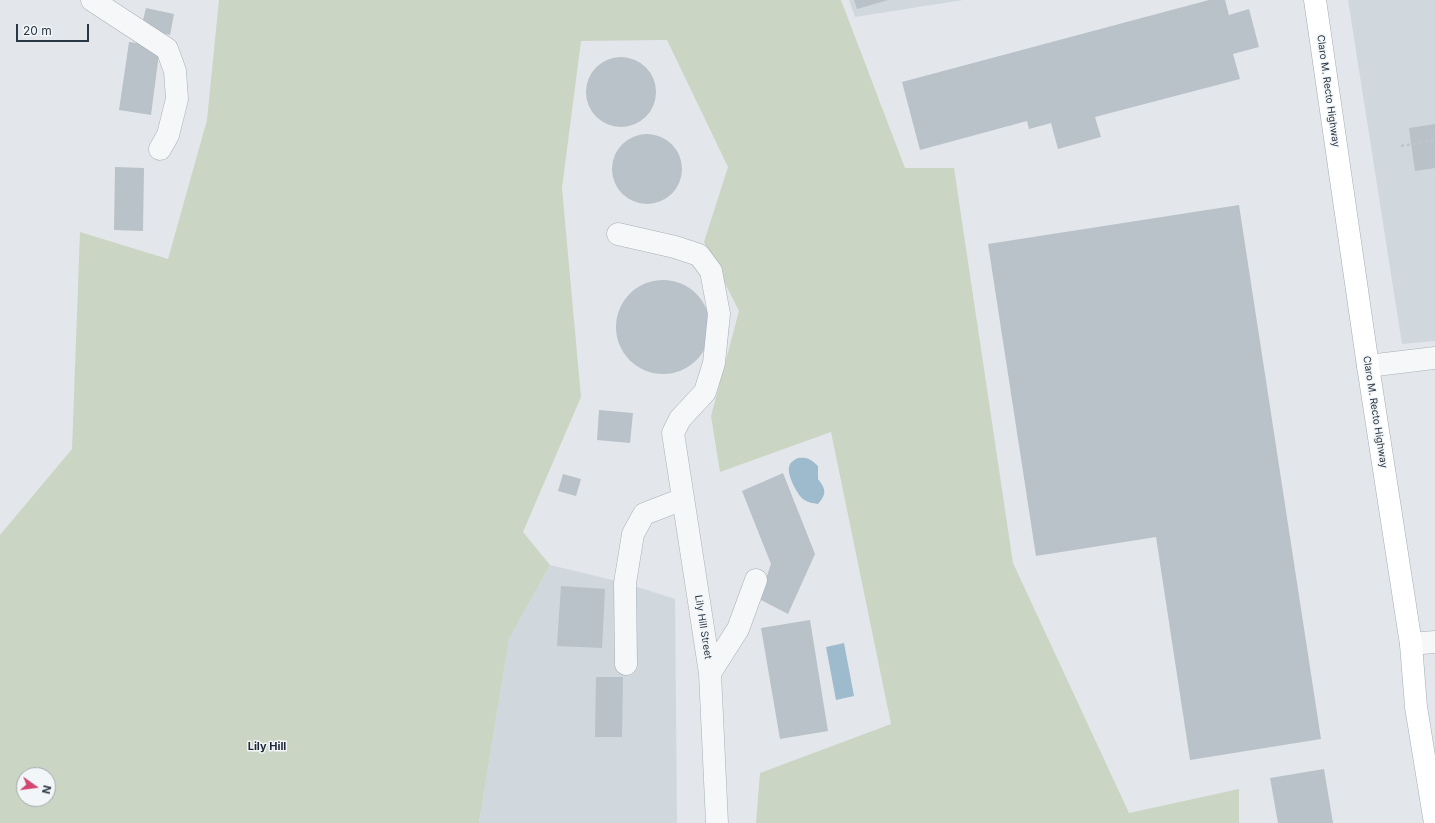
<!DOCTYPE html>
<html>
<head>
<meta charset="utf-8">
<style>
	body { margin:0 }
	#map { position:relative; width:1435px; height:823px; overflow:hidden; background:#e3e7eb; font-family:Inter,sans-serif }
	canvas { display:block }
	.north { position:absolute; left:16px; top:767px; width:40px; height:40px; box-sizing:border-box; background:#f2f6f8; border:1px solid #a2aab0; border-radius:50%; rotate:104deg; font-size:11px; font-weight:700; line-height:16px; text-align:center; color:#2a3744 }
	.north::after { content:''; display:block; margin:auto; width:14px; height:18px; background:#d24671; clip-path:polygon(50% 0,100% 100%,50% 72%,0 100%) }
	.scale { position:absolute; left:16px; top:24px; width:73px; height:18px; box-sizing:border-box; border:2px solid #2a3744; border-top:0; padding-left:5px; font-size:12px; line-height:14px; white-space:nowrap; color:#2a3744; -webkit-text-stroke:3px #f2f6f8; paint-order:stroke }
</style>
</head>
<body>
<div id="map">
<canvas width="1435" height="823"></canvas>
<div class="north">N</div>
<div class="scale">20 m</div>
</div>
<script>
const ctx = document.querySelector('canvas').getContext('2d');
ctx.lineJoin = 'round';
function fillPath(path, color) { ctx.fillStyle = color; ctx.fill(path, 'evenodd'); }
function trace(path, color, width, dash) { ctx.strokeStyle = color; ctx.lineWidth = width; ctx.lineCap = dash ? 'butt' : 'round'; ctx.setLineDash(dash || []); ctx.stroke(path); }
function write(font, color, halo, rows, align = 'center') {
  ctx.font = font + ' Inter,sans-serif'; ctx.lineWidth = 3; ctx.setLineDash([]); ctx.textBaseline = 'middle'; ctx.strokeStyle = halo; ctx.fillStyle = color; for (const [text, x, y, turn = 0] of rows) {
    ctx.save(); ctx.translate(x, y); ctx.rotate((+turn || 0) * Math.PI / 180); ctx.textAlign = isNaN(turn) ? turn : align; if (halo) ctx.strokeText(text, 0, 0); ctx.fillText(text, 0, 0); ctx.restore();
  }
}
const built = new Path2D(`
	M849 0H963L855 17Z
	M1348 0H1435V341L1402 344Z
	M550 565 625 583 675 599 677 823H479L509 639Z`);
const green = new Path2D(`
	M219 0H841L905 168H954L1013 563 1129 813 1239 789V823H756L760 773 891 724 831 432 720 472 711 416 739 311 704 242 728 167 667 40 581 41 562 188 581 397 523 532 550 565 509 639 479 823H0V535L72 449 80 232 168 259 207 120ZM24 775H48V799H24Z`);
const water = new Path2D(`
	M798 458C807 457 811 459 818 466V479C826 489 827 494 818 504 813 503 808 503 803 499 797 494 787 475 789 467 790 462 794 460 798 458Z
	M844 643 854 696 836 700 826 647Z`);
const building = new Path2D(`
	M854 0H888L857 9Z
	M1209 0H1225L1229 15 1249 9 1259 47 1233 54 1240 79 1095 117 1101 137 1058 149 1051 123 1029 129 1027 121 920 150 902 82Z
	M146 8 174 14 170 35 141 28Z
	M129 42 160 46 151 115 119 110Z
	M586 92a35 35 0 1 1 70 0a35 35 0 1 1-70 0Z
	M1435 124V168L1415 171 1409 128Z
	M612 169a35 35 0 1 1 70 0a35 35 0 1 1-70 0Z
	M115 167 144 168 143 231 114 230Z
	M1239 205 1321 739 1190 760 1156 537 1036 556 988 244Z
	M616 327a47 47 0 1 1 94 0a47 47 0 1 1-94 0Z
	M599 410 633 413 630 443 597 440Z
	M783 473 815 554 788 614 759 599 771 564 742 491Z
	M563 474 581 479 576 496 558 491Z
	M561 586 605 589 602 648 557 646Z
	M810 620 828 731 780 739 761 628Z
	M596 677H623L622 737H595Z
	M1324 769 1333 823H1278L1270 778Z`);
const path = new Path2D(`
	M1401 146 1435 140`);
const minor = new Path2D(`
	M92 0 167 49 175 71 177 99 168 135 160 149
	M618 234 675 247 699 255 711 271 719 314 714 363 705 392 680 419 673 433 710 673 717 823
	M1368 366 1435 358
	M1411 644 1435 642
	M626 664 625 583 633 534 644 514 683 499
	M710 673 738 629 756 580`);
const major = new Path2D(`
	M1315 0 1368 366 1411 644 1416 707 1435 823`);
const streetNames = [
	["Claro M. Recto Highway",1328,91,82],
	["Claro M. Recto Highway",1375,412,81],
	["Lily Hill Street",703,627,81]
];
const neighbourhoodNames = [
	["Lily Hill",267,747]
];
fillPath(built, '#d0d7dd');
fillPath(green, '#cbd5c3');
fillPath(water, '#9dbbcc');
fillPath(building, '#b9c1c9');
trace(minor, '#a8afb6', 23);
trace(major, '#a1aeb7', 23);
trace(path, '#c0c5ca', 2.5, [3, 3]);
trace(minor, '#f5f7f9', 22);
trace(major, '#fff', 22);
write('10px', '#2a3744', '#f2f6f8', streetNames);
write('bold 11px', '#1c2835', '#f2f6f8', neighbourhoodNames);
</script>
</body>
</html>
